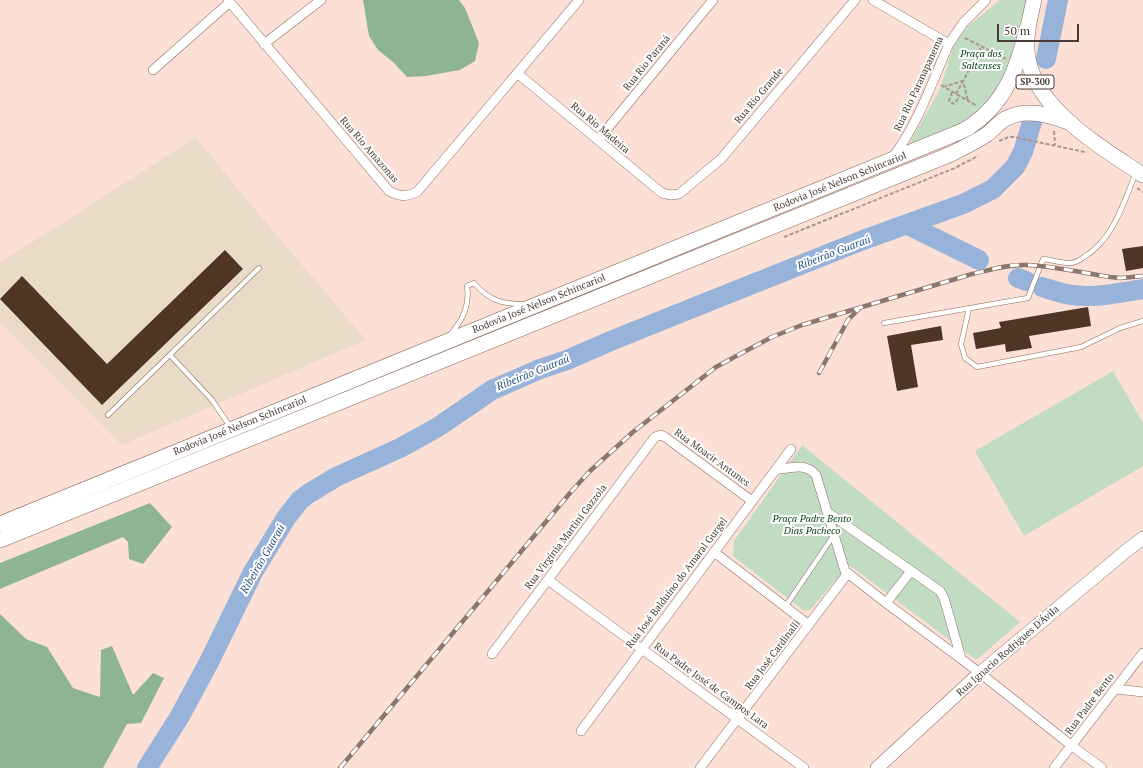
<!DOCTYPE html>
<html>
<head>
<meta charset="utf-8">
<style>
	body { margin:0 }
	#map { position:relative; width:1143px; height:768px; overflow:hidden; background:#fde0d5; font-family:"PT Serif",serif }
	canvas { display:block }
	.scale { position:absolute; left:997px; top:24px; width:82px; height:18px; box-sizing:border-box; border:2px solid #473933; border-top:0; padding-left:5px; font-size:12px; line-height:14px; white-space:nowrap; color:#473933; -webkit-text-stroke:3px #fff; paint-order:stroke }
</style>
</head>
<body>
<div id="map">
<canvas width="1143" height="768"></canvas>
<div class="scale">50 m</div>
</div>
<script>
const ctx = document.querySelector('canvas').getContext('2d');
ctx.lineJoin = 'round';
function fillPath(path, color) { ctx.fillStyle = color; ctx.fill(path, 'evenodd'); }
function trace(path, color, width, dash) { ctx.strokeStyle = color; ctx.lineWidth = width; ctx.lineCap = dash ? 'butt' : 'round'; ctx.setLineDash(dash || []); ctx.stroke(path); }
function write(font, color, halo, rows, align = 'center') {
  ctx.font = font + ' "PT Serif",serif'; ctx.lineWidth = 4; ctx.setLineDash([]); ctx.textBaseline = 'middle'; ctx.strokeStyle = halo; ctx.fillStyle = color; for (const [text, x, y, turn = 0] of rows) {
    ctx.save(); ctx.translate(x, y); ctx.rotate((+turn || 0) * Math.PI / 180); ctx.textAlign = isNaN(turn) ? turn : align; if (halo) ctx.strokeText(text, 0, 0); ctx.fillText(text, 0, 0); ctx.restore();
  }
}
const industrial = new Path2D(`
	M196 137 246 199 366 340 122 445 0 322V262L66 221Z`);
const green = new Path2D(`
	M1000 0H1029L1009 71 983 108 968 121 907 148 940 89 954 45 968 26Z
	M1113 371 1143 423V466L1024 536 975 451Z
	M802 445 1020 622 978 659H975L849 565 810 610H803L733 556 734 541Z`);
const forest = new Path2D(`
	M363 0H459L465 8 479 43 475 61 460 70 426 76 407 77 394 63 378 50 369 36Z
	M150 503 172 527 143 564 129 559 128 542 123 537 0 589V563Z
	M0 614 26 639 47 647 73 688 100 697 101 650 112 646 133 695 153 673 164 678 141 723 127 724 103 768H0Z`);
const river = new Path2D(`
	M1046 59 1058 0
	M908 225 979 260
	M1018 278 1026 281
	M1042 287C1052 290 1062 294 1072 295 1095 298 1120 293 1143 289
	M147 768 180 716 209 662 253 572 286 518 300 500 308 494 336 477 400 448 420 437 438 427 492 390 540 369 567 360 613 340 705 303 863 240 963 204 993 189 1015 167 1023 152 1032 122`);
const building = new Path2D(`
	M1143 246V268L1126 271 1122 249Z
	M225 250 243 269 102 405 0 299 22 276 107 364Z
	M1088 307 1091 326 1029 336 1032 348 1006 352 1005 344 976 349 973 333 1001 328 999 322Z
	M941 326 943 340 911 345 918 387 897 391 887 336Z`);
const path = new Path2D(`
	M965 38 1006 59
	M941 85 977 106
	M943 87 963 81 968 101
	M952 92 949 101 954 104 960 96
	M956 94 982 46
	M1054 131 1055 145
	M999 141 1009 137H1014L1085 152
	M1137 188 1143 192
	M784 237 955 168 978 156`);
const lane = new Path2D(`
	M969 308 961 344 965 358 977 367 1081 347 1120 328 1143 321
	M884 323 1028 298 1043 259C1051 260 1062 263 1070 263 1075 263 1080 260 1084 257 1114 239 1123 203 1136 173
	M451 334C463 319 470 305 467 286L474 283C490 301 501 304 525 304
	M170 355 212 400 231 428
	M108 415 259 268
	M785 607 834 535`);
const street = new Path2D(`
	M228 0 389 191C401 197 405 197 417 192L579 0
	M873 0 949 44
	M264 44 321 0
	M153 70 230 2
	M517 73 662 193 671 195 679 194 721 159 855 0
	M598 140 713 0
	M893 157C918 124 932 82 949 44L963 23 986 0
	M775 470C790 468 805 462 816 475L845 571 886 603 980 673 1072 746 1102 768
	M827 512 940 591 944 598 961 658
	M714 552 809 625
	M548 580 804 768
	M886 603 911 571
	M492 654 655 437 661 435 665 437 752 501
	M1116 689 1143 692
	M581 731 791 449
	M700 768 848 573
	M1054 768 1143 653`);
const secondary = new Path2D(`
	M877 768 980 673 1126 551 1143 538`);
const primary = new Path2D(`
	M1034 0C1030 17 1026 33 1027 51 1031 107 1101 147 1143 175
	M0 524 950 136C958 133 966 130 972 125 1006 102 1018 66 1027 28
	M0 540 951 154C963 148 975 142 986 135 993 130 998 123 1005 119 1026 107 1050 115 1071 123`);
const rail = new Path2D(`
	M819 373 848 320 859 309
	M340 768 570 493 590 471 633 432 716 367 740 354 772 337 802 325 972 274C990 270 1009 264 1027 265 1053 266 1084 273 1110 277L1121 278 1143 276`);
const shields = [
	[1035,82,38]
];
const shieldNames = [
	["SP-300",1035,82]
];
const parkNames = [
	["Praça dos",981,54],
	["Saltenses",981,66],
	["Praça Padre Bento",812,519],
	["Dias Pacheco",812,531]
];
const streetNames = [
	["Rua Rio Paraná",647,63,-51],
	["Rua Rio Paranapanema",919,84,-65],
	["Rua Rio Grande",759,96,-50],
	["Rua Rio Madeira",600,128,40],
	["Rua Rio Amazonas",369,150,49],
	["Rodovia José Nelson Schincariol",840,182,-22],
	["Rodovia José Nelson Schincariol",539,304,-22],
	["Rodovia José Nelson Schincariol",240,426,-22],
	["Rua Moacir Antunes",712,458,36],
	["Rua Virginia Martini Gazzola",566,537,-53],
	["Rua José Balduíno do Amaral Gurgel",677,583,-53],
	["Rua Ignacio Rodrigues D'Ávila",1008,651,-41],
	["Rua José Cardinalli",773,655,-53],
	["Rua Padre José de Campos Lara",711,686,36],
	["Rua Padre Bento",1090,704,-53]
];
const waterNames = [
	["Ribeirão Guaraú",834,253,-21],
	["Ribeirão Guaraú",533,373,-22],
	["Ribeirão Guaraú",263,559,-60]
];
fillPath(industrial, '#eadbc8');
fillPath(green, '#c2dcc4');
fillPath(forest, '#8fb493');
trace(river, '#98b3d9', 20);
fillPath(building, '#4e3525');
trace(lane, '#8a6b5e', 5.5);
trace(street, '#8a6b5e', 10);
trace(secondary, '#8a6b5e', 14);
trace(primary, '#8a6b5e', 16);
trace(path, '#ac968d', 2, [4, 2]);
trace(lane, '#fff', 4.5);
trace(street, '#fff', 9);
trace(secondary, '#fff', 13);
trace(primary, '#fff', 15);
trace(rail, '#8b776f', 4.5);
trace(rail, '#fff', 3, [9]);
for (const [x, y, w] of shields) { const box = new Path2D(); box.roundRect(x - w / 2, y - 7, w, 14, 3); ctx.fillStyle = '#fff'; ctx.fill(box); trace(box, '#473933', 1); }
write('bold 9px', '#473933', null, shieldNames);
write('italic 10px', '#003d11', '#fff', parkNames);
write('10px', '#473933', '#fff', streetNames);
write('italic 11px', '#2c5081', '#fff', waterNames);
</script>
</body>
</html>
